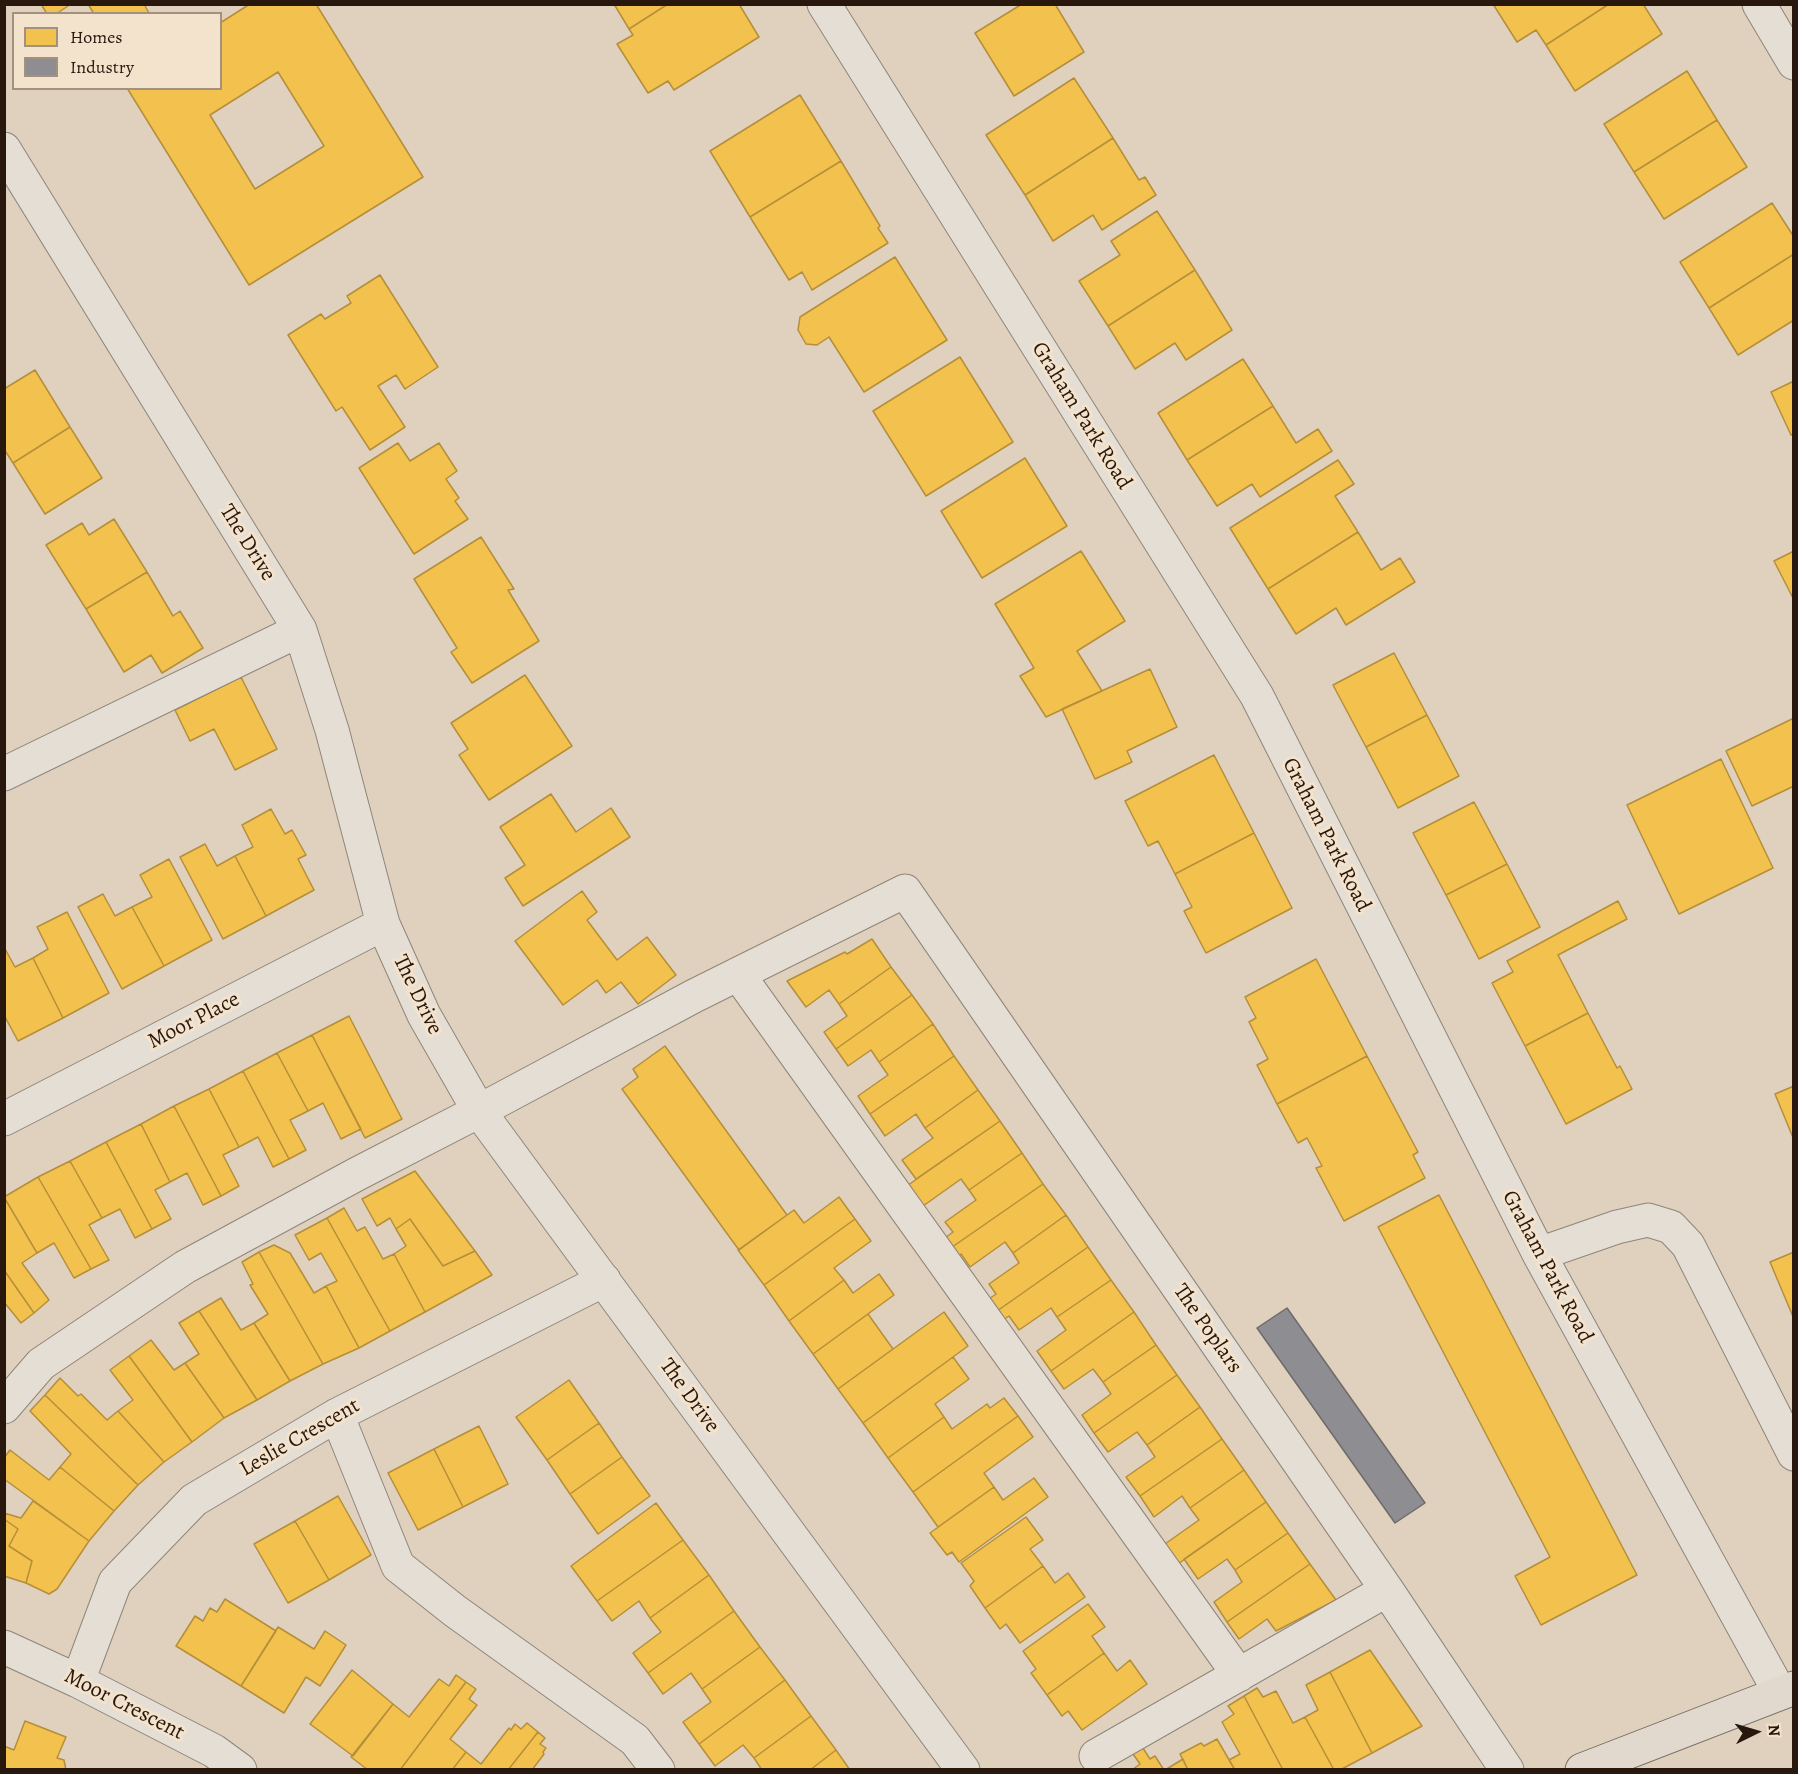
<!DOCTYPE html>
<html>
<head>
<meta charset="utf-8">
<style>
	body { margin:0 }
	#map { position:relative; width:1798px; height:1774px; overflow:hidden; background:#dfd1be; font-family:Alegreya,serif }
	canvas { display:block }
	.frame { position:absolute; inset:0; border:6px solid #28170c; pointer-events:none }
	.legend { position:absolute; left:12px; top:12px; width:210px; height:78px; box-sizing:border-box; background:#f3e2cc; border:2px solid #a2917f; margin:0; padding:8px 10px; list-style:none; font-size:18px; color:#28170c }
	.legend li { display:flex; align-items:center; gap:12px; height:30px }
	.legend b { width:30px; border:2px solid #a2917f }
	.north { position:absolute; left:1726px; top:1702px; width:60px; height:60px; -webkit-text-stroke:4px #f3e2cc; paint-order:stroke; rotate:85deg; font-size:16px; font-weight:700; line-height:24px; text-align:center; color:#28170c }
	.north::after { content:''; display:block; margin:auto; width:21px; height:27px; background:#28170c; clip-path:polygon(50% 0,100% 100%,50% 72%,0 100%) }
</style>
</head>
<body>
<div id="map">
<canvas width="1798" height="1774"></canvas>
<div class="frame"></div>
<ul class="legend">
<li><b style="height:16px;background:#f2c14e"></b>Homes</li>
<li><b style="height:16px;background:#8d8d92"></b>Industry</li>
</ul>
<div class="north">N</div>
</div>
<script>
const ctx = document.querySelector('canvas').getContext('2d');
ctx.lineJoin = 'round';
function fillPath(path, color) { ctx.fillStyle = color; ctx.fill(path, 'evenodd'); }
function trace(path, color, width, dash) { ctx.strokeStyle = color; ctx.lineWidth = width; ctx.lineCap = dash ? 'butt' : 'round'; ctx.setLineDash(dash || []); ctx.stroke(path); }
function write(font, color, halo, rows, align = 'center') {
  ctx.font = font + ' Alegreya,serif'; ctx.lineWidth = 6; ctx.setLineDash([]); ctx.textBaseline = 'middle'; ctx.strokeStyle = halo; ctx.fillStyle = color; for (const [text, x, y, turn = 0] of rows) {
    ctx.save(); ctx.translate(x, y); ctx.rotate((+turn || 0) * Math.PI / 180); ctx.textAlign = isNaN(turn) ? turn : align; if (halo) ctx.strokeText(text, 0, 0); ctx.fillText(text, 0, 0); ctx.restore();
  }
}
const homes = new Path2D(`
	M41 4H71L56 14H47Z
	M88 4H144L149 13 94 14Z
	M250 4H316L423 177 249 285 127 88H220V23ZM278 72 324 146 255 189 210 115Z
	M614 4H668L629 29Z
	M668 4H739L759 37 674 90 668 81 648 93 617 44 633 35 629 29Z
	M1022 4H1055L1084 52 1014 96 975 33Z
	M1493 4H1609L1546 45 1536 30 1517 42Z
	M1609 4H1643L1662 34 1575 91 1546 45Z
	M1687 71 1717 120 1634 172 1604 124Z
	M1074 78 1113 138 1025 195 986 135Z
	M800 95 841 161 750 217 710 151Z
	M1717 120 1747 167 1664 219 1634 172Z
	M1113 138 1139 180 1145 177 1156 195 1102 230 1093 215 1053 241 1025 195Z
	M841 161 880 226 878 228 888 243 812 290 802 272 789 280 750 217Z
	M1772 203 1794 237V254L1709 308 1680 262Z
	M1157 211 1195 270 1108 326 1079 281 1120 255 1111 241Z
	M1794 254V320L1738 355 1709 308Z
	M895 257 947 340 864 392 829 337 817 345 806 344 798 330 800 317Z
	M1195 270 1232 330 1186 360 1175 343 1135 369 1108 326Z
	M380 275 438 367 405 389 396 375 378 386 405 427 370 450 342 407 336 411 288 335 321 314 325 319 351 303 347 296Z
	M960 357 1013 442 926 496 873 411Z
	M1243 359 1273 406 1187 460 1158 413Z
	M35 370 70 427 13 463 4 449V389Z
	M1794 381V434L1791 435 1771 392Z
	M1273 406 1296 443 1318 429 1332 451 1260 497 1252 484 1217 506 1187 460Z
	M70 427 102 478 45 514 13 463Z
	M398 443 410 461 439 443 457 471 446 479 459 498 455 501 468 519 414 554 359 468Z
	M1025 458 1067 526 982 578 941 511Z
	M1338 460 1354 484 1335 496 1358 532 1268 589 1230 528Z
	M114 519 147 572 86 609 46 545 82 523 89 535Z
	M1358 532 1381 570 1400 558 1415 582 1346 625 1336 608 1296 634 1268 589Z
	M481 537 514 589 508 590 539 641 472 683 451 652 457 648 414 579Z
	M1081 551 1125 621 1077 651 1102 691 1046 717 1020 676 1034 668 995 604Z
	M1794 551V600L1774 561Z
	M147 572 173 616 180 611 203 648 162 673 151 655 124 672 86 609Z
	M1394 653 1427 715 1366 747 1333 685Z
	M1150 669 1177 727 1127 751 1132 762 1095 779 1062 709Z
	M525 675 572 746 489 800 459 755 468 749 451 723Z
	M241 677 277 749 235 770 214 729 190 741 175 710Z
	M1427 715 1459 776 1398 808 1366 747Z
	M1794 718V786L1752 806 1726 751Z
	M1214 755 1254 833 1175 874 1158 841 1148 846 1125 801Z
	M1721 759 1773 868 1679 914 1627 805Z
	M551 794 576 832 611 808 630 837 523 906 505 878 525 865 500 827Z
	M1474 802 1507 864 1446 895 1413 833Z
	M271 809 285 834 292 830 306 855 298 859 314 890 266 916 235 856 253 847 242 825Z
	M1254 833 1292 908 1206 953 1184 911 1192 907 1175 874Z
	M205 844 217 866 235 856 266 916 223 939 180 857Z
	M169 859 212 940 164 966 132 907 152 897 140 875Z
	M1507 864 1540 927 1479 959 1446 895Z
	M582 891 597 912 587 920 617 960 647 937 676 975 638 1004 621 982 606 993 597 980 563 1005 515 941Z
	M103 894 115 916 132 907 164 966 122 989 78 907Z
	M1618 901 1627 919 1558 955 1588 1013 1525 1046 1492 983 1513 972 1507 961Z
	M67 912 109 993 63 1018 33 958 48 949 37 927Z
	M872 939 891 967 839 1004 829 990 806 1007 787 981 845 952 847 954Z
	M4 947 15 967 33 958 63 1018 18 1041 4 1015Z
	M1316 959 1367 1056 1277 1104 1257 1065 1268 1059 1249 1022 1256 1018 1245 997Z
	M891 967 912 995 836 1049 824 1032 847 1016 839 1004Z
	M912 995 933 1024 879 1062 871 1050 848 1066 836 1049Z
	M1588 1013 1617 1068 1620 1066 1632 1089 1566 1124 1525 1046Z
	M349 1016 402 1119 365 1138 312 1035Z
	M933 1024 954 1056 870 1114 858 1096 888 1075 879 1062Z
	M312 1035 361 1129 341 1139 323 1103 308 1111 277 1053Z
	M665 1046 787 1215 739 1250 622 1089 638 1077 633 1069Z
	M277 1053 308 1111 290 1120 306 1150 289 1159 243 1071Z
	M954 1056 978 1090 925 1128 916 1114 885 1136 870 1114Z
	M1367 1056 1418 1152 1413 1155 1425 1178 1344 1221 1316 1168 1322 1166 1307 1138 1298 1143 1277 1104Z
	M243 1071 289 1159 273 1167 258 1137 239 1147 209 1089Z
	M1794 1086V1140L1775 1094Z
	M209 1089 239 1147 223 1155 239 1186 221 1196 174 1106Z
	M978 1090 1000 1121 916 1179 902 1160 933 1138 925 1128Z
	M174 1106 221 1196 203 1205 187 1173 170 1182 141 1124Z
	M1000 1121 1022 1153 969 1190 961 1179 916 1211 901 1190Z
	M141 1124 170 1182 155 1190 171 1219 152 1229 106 1142Z
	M106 1142 152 1229 135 1238 120 1209 102 1218 70 1161Z
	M1022 1153 1043 1184 945 1252 938 1243 953 1232 945 1222 976 1200 969 1190Z
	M70 1161 102 1218 89 1225 109 1260 91 1269 38 1177Z
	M415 1171 475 1251 443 1266 410 1219 396 1229 390 1218 377 1226 362 1199Z
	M38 1177 91 1269 74 1278 54 1243 37 1253 4 1197Z
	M1043 1184 1066 1215 1013 1253 1005 1242 970 1267 961 1254 951 1261 945 1252Z
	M1439 1195 1637 1575 1541 1625 1515 1576 1550 1557 1378 1227Z
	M4 1197 37 1253 22 1263 49 1300 34 1313 4 1270Z
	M839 1197 855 1219 764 1285 738 1250 794 1210 804 1223Z
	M344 1208 357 1231 365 1227 383 1259 394 1254 425 1312 390 1331 327 1218Z
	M1066 1215 1088 1247 990 1316 982 1304 996 1294 989 1284 1019 1263 1013 1253Z
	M327 1218 390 1331 359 1348 326 1286 337 1281 321 1253 309 1260 295 1235Z
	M410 1219 443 1266 475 1251 492 1275 425 1312 394 1254 406 1246 396 1229Z
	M855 1219 871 1241 834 1268 844 1280 789 1321 764 1285Z
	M274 1245 290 1253 314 1293 326 1286 359 1348 323 1364 259 1252Z
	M1088 1247 1111 1280 1057 1317 1051 1308 1019 1330 1009 1316 996 1325 990 1316Z
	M259 1252 323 1364 290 1381 254 1323 268 1314 250 1285 253 1284 242 1262Z
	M1794 1252V1319L1770 1262Z
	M4 1270 34 1313 21 1323 4 1302Z
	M879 1274 894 1295 813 1354 789 1321 844 1280 853 1293Z
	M1111 1280 1134 1312 1051 1371 1037 1351 1066 1330 1057 1317Z
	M221 1298 241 1330 254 1323 290 1381 257 1400 199 1311Z
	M199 1311 257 1400 224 1418 185 1363 199 1354 179 1323Z
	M944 1312 968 1346 863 1423 838 1389Z
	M1134 1312 1156 1345 1103 1382 1093 1369 1064 1389 1051 1371Z
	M868 1314 893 1349 838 1389 813 1354Z
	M151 1340 174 1370 185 1363 224 1418 192 1442 129 1356Z
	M1156 1345 1177 1375 1094 1433 1082 1415 1111 1394 1103 1382Z
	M129 1356 192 1442 164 1462 118 1411 133 1400 110 1370Z
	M953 1357 969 1379 935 1404 944 1417 888 1458 863 1423Z
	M1177 1375 1200 1407 1147 1445 1137 1432 1108 1452 1094 1433Z
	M60 1378 78 1396 81 1394 107 1420 118 1411 164 1462 138 1485 45 1395Z
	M569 1380 599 1423 547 1460 516 1417Z
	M45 1395 138 1485 114 1511 60 1467 71 1454 30 1411Z
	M1004 1398 1018 1416 913 1492 888 1458 944 1417 952 1429 987 1404 990 1408Z
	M1200 1407 1222 1439 1140 1496 1126 1477 1155 1457 1147 1445Z
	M1018 1416 1033 1437 984 1473 994 1487 938 1527 913 1492Z
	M599 1423 622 1457 570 1494 547 1460Z
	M479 1426 508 1484 463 1507 434 1449Z
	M1222 1439 1244 1470 1190 1508 1182 1496 1154 1517 1140 1496Z
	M434 1449 463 1507 418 1530 388 1473Z
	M10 1450 49 1480 60 1467 114 1511 89 1541 4 1479V1458Z
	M622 1457 650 1496 598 1534 570 1494Z
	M1244 1470 1266 1502 1168 1571 1155 1551 1199 1520 1190 1508Z
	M1034 1478 1048 1497 959 1562 952 1552 947 1555 930 1533 994 1487 1003 1500Z
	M338 1496 371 1555 329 1580 295 1521Z
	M33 1501 89 1541 57 1589 49 1594 26 1583 32 1561 9 1546 18 1529 4 1519V1513L21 1518Z
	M1266 1502 1288 1533 1235 1570 1227 1559 1198 1579 1184 1559Z
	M656 1503 683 1540 597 1601 571 1566Z
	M1026 1517 1043 1540 1030 1549 1043 1566 985 1608 970 1586 974 1581 961 1563Z
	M4 1519 18 1529 9 1546 32 1561 26 1583 4 1576Z
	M295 1521 329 1580 288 1603 254 1544Z
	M1288 1533 1310 1564 1227 1622 1214 1602 1242 1582 1235 1570Z
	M683 1540 709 1575 650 1618 639 1601 612 1621 597 1601Z
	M1310 1564 1336 1600 1276 1631 1267 1619 1239 1639 1227 1622Z
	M1043 1566 1055 1583 1068 1573 1085 1597 1020 1643 1006 1624 1000 1629 985 1608Z
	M709 1575 734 1611 648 1673 633 1653 661 1632 650 1618Z
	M225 1599 276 1631 241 1686 176 1646 195 1616 203 1621 210 1608 217 1612Z
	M1088 1604 1105 1627 1092 1636 1104 1653 1047 1695 1031 1673 1036 1669 1023 1651Z
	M734 1611 760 1647 702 1689 691 1673 663 1694 648 1673Z
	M278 1627 314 1649 325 1631 346 1645 320 1686 306 1677 284 1713 241 1686Z
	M760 1647 785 1680 699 1744 683 1722 711 1702 702 1689Z
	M1370 1650 1422 1726 1372 1753 1330 1672Z
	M1104 1653 1117 1671 1130 1660 1147 1684 1082 1730 1068 1711 1062 1716 1047 1695Z
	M352 1670 393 1704 353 1756 310 1724Z
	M1330 1672 1372 1753 1340 1770H1334L1305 1717 1318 1710 1306 1685Z
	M456 1675 466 1682 400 1770H368L351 1757 393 1704 409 1717 439 1679 449 1686Z
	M785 1680 811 1716 754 1758 743 1745 715 1766 699 1744Z
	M466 1682 476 1689 469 1699 477 1705 450 1739 466 1752 452 1770H400Z
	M1257 1688 1263 1697 1276 1691 1293 1723 1305 1717 1334 1770H1283L1244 1696Z
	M1244 1696 1283 1770H1235L1229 1760 1240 1754 1222 1722 1234 1714 1228 1706Z
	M811 1716 836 1750 810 1770H762L754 1758Z
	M25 1721 66 1737 57 1758 64 1760 66 1770H4V1746L14 1750Z
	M527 1723 538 1732 508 1770H452L466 1752 481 1764 509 1728 511 1730 515 1724 521 1729Z
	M538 1732 545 1738 540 1744 546 1748 543 1752 544 1754 532 1770H508Z
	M1217 1739 1235 1770H1188L1180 1754 1201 1743 1204 1746Z
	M1141 1745 1150 1759 1155 1756 1164 1770H1132L1140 1764 1131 1751Z
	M836 1750 850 1770H810Z
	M1183 1759 1188 1770H1165Z`);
const industry = new Path2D(`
	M1287 1308 1425 1503 1395 1523 1257 1328Z`);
const minor = new Path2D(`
	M824 4 1257 696 1539 1254 1780 1693
	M1759 4 1794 63
	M4 149 300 630 332 730 383 924 424 1015 479 1111 963 1770
	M4 774 300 630
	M738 974 1239 1675
	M4 1119 383 924
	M1539 1254 1617 1227 1648 1220 1671 1227 1688 1245 1794 1454
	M4 1407 41 1364 185 1267 357 1174 479 1111 694 996 905 891 1387 1590 1507 1770
	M337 1415 398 1566 455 1611 635 1740 658 1770
	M4 1647 78 1681 214 1751 240 1770
	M78 1681 115 1582 194 1500 337 1415 604 1280
	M1096 1756 1387 1590`);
const major = new Path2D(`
	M1582 1770 1794 1688`);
const streetNames = [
	["Graham Park Road",1081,416,58],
	["The Drive",247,543,58],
	["Graham Park Road",1326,835,63],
	["The Drive",417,995,64],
	["Moor Place",194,1021,-27],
	["Graham Park Road",1547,1267,62],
	["The Poplars",1207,1329,55],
	["The Drive",689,1396,54],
	["Leslie Crescent",300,1438,-30],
	["Moor Crescent",124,1705,27]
];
fillPath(homes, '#f2c14e');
trace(homes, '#b58e3a', 1.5);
fillPath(industry, '#8d8d92');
trace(industry, '#6f6a6a', 1.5);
trace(minor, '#8f8579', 35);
trace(major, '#756c61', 35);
trace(minor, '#e5ded5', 33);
trace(major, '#e1d9cd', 33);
write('22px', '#28170c', '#f3e2cc', streetNames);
</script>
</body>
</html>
